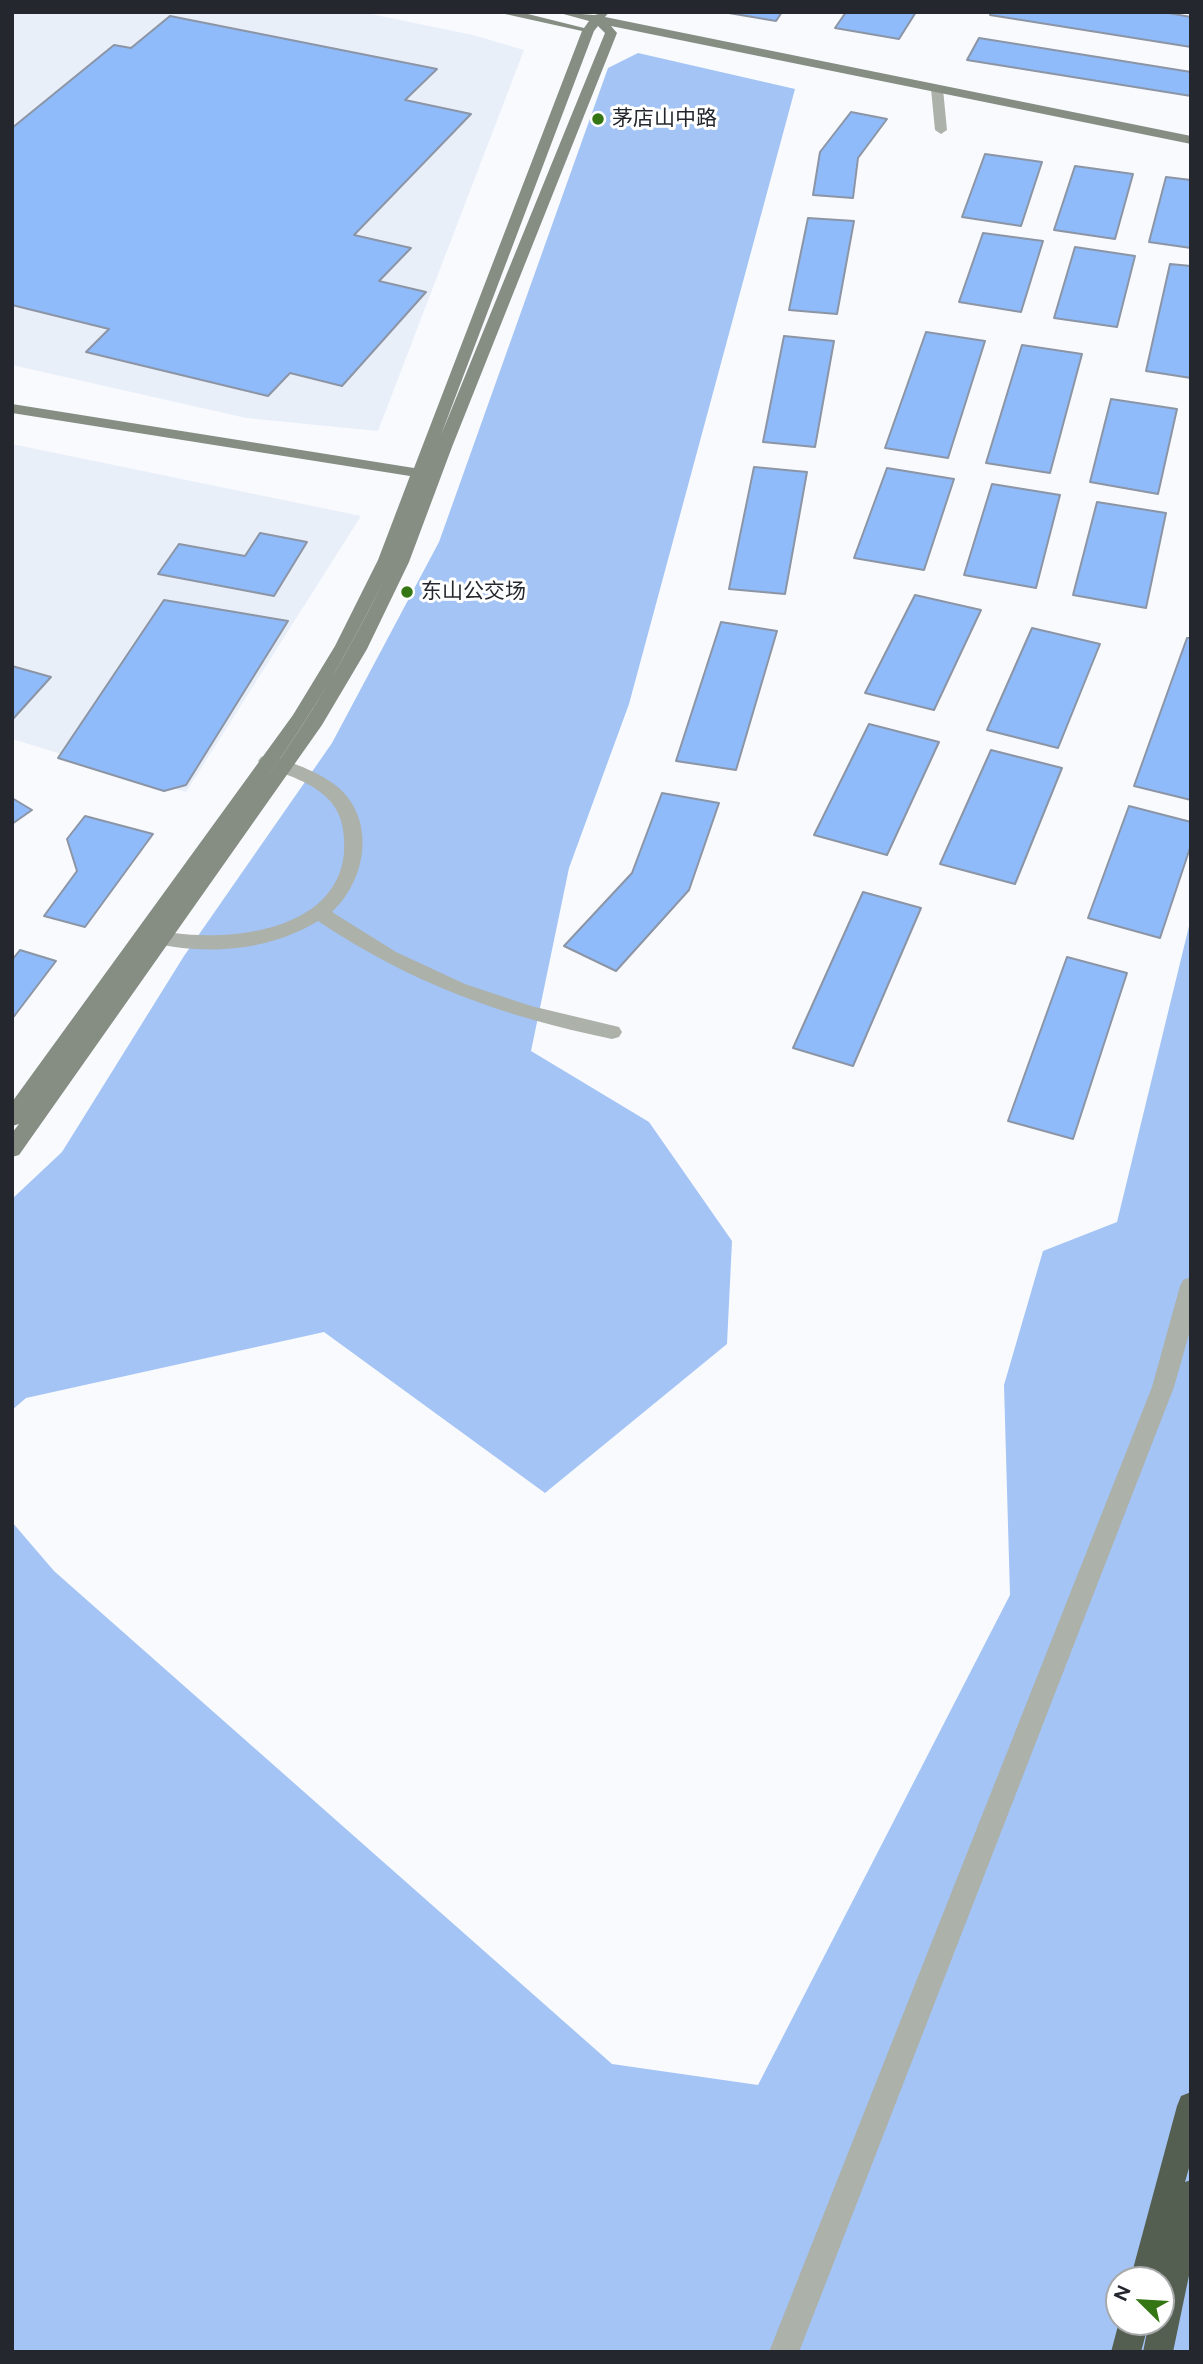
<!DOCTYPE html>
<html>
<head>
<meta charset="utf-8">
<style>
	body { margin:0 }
	#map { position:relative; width:1203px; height:2364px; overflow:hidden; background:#f8fafe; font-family:Figtree,sans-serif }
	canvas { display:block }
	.frame { position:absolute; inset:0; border:14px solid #24282e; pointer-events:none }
	.north { position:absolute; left:1105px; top:2266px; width:70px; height:70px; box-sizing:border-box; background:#fff; border:2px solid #a7a9ab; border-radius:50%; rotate:294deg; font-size:19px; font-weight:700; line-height:28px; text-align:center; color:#24282e }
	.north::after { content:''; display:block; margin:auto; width:24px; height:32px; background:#347613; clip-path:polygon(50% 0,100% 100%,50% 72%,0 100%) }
</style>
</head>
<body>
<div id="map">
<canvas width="1203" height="2364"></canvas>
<div class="frame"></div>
<div class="north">N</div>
</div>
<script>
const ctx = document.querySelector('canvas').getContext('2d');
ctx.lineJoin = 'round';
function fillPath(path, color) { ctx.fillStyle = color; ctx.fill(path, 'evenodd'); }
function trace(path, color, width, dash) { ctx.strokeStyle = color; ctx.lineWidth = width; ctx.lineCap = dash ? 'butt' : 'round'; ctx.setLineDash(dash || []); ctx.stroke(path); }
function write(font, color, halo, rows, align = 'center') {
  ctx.font = font + ' Figtree,"Noto Sans SC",sans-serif'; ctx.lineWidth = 6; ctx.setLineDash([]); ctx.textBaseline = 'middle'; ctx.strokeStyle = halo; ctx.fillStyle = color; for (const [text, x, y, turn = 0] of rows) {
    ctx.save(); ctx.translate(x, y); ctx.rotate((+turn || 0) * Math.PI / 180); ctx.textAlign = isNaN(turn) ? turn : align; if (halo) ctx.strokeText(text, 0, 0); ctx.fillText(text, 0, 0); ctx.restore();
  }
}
const built = new Path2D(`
	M12 12H361L473 35 524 50 378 431 246 418 12 365Z
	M12 444 361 516 186 792 12 739Z`);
const forest = new Path2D(`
	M638 53 795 89 629 704 569 868 531 1051 649 1122 732 1241 727 1344 545 1493 324 1332 26 1398 12 1410V1199L62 1152 184 956 332 743 439 542 608 68Z
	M1191 918V2352H12V1522L54 1571 612 2064 758 2085 1010 1595 1004 1385 1043 1251 1117 1222ZM1119 2280H1161V2322H1119Z`);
const building = new Path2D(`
	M723 12H782L776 21Z
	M846 12H916L899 39 835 28Z
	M992 12H1163L1191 17V47L990 15Z
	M170 16 437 69 405 100 471 114 354 235 411 248 379 281 426 292 342 386 290 373 268 396 86 352 109 329 12 305V128L114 45 131 48Z
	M979 38 1191 72V96L967 60Z
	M851 112 887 119 858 158 853 198 813 195 820 152Z
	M985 154 1042 162 1021 226 962 217Z
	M1075 166 1133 174 1115 239 1054 230Z
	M1166 177 1191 180V248L1149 242Z
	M808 218 854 221 837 314 789 310Z
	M983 233 1043 241 1021 312 959 302Z
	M1075 247 1135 256 1117 327 1054 318Z
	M1170 264 1191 266V378L1146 371Z
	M926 332 985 341 948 458 885 448Z
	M784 336 834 341 815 447 763 442Z
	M1022 345 1082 354 1050 473 986 463Z
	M1111 399 1177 409 1158 494 1090 482Z
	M754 467 807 472 785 594 729 589Z
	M887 468 954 479 924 570 854 558Z
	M992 484 1060 495 1036 588 964 575Z
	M1097 502 1166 513 1146 608 1073 595Z
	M260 533 307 542 274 596 158 574 179 544 245 556Z
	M915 595 981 610 934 710 865 693Z
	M164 600 288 621 186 785 164 791 58 758Z
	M721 622 777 631 736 770 676 761Z
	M1032 628 1100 644 1058 748 987 730Z
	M1187 638H1191V800L1134 786Z
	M12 666 51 677 12 720Z
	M869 724 939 742 887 855 814 835Z
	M991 750 1062 768 1015 884 940 864Z
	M662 793 719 803 689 890 616 971 564 946 632 873Z
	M12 798 32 810 12 824Z
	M1129 806 1191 822V845L1160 938 1088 918Z
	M85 816 153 834 85 927 44 916 77 871 67 839Z
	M863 892 921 908 853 1066 793 1048Z
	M20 950 56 961 12 1019V960Z
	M1067 957 1127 973 1073 1139 1008 1121Z`);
const street = new Path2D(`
	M937 85 943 89 947 130 941 134 935 130 931 89Z
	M267 755C292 762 327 774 345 794 375 829 364 882 332 912L396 952 465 984 531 1006 619 1027 622 1032 619 1037 612 1039C502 1016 412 984 318 921 264 954 196 956 137 939L134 934 144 927C207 945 336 939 344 853 345 835 343 816 331 802 314 782 284 774 261 765L258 761 261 757Z
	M1191 1277V1327L1174 1387 799 2352H769L1152 1387 1180 1286 1183 1280Z`);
const secondary = new Path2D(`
	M496 12H520L584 28 589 21 556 12 594 15 609 12 605 17 1191 136V144L611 26 617 33 452 447 409 562 367 649 322 725 19 1155 12 1157V1133L19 1124 12 1126V1102L293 715 335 646 378 560 410 476 12 413V404L414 468 582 31ZM598 26 605 33 441 435 594 31ZM383 582C349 652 311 715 266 779 311 716 349 651 383 582Z`);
const highway = new Path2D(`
	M1191 2092V2161L1185 2182 1191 2180V2266L1173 2352H1143L1149 2322H1161V2280H1130L1177 2106 1181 2096Z
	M1119 2322H1149L1141 2352H1111Z`);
const markers = [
	[598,119,7,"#347613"],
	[407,592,7,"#347613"]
];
const farPoinames = [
	["茅店山中路",612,119],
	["东山公交场",421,592]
];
fillPath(built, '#e9eff9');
fillPath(forest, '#a4c4f5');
fillPath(building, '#90bbfb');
trace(building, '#8b95a5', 2);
fillPath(street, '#acb1aa');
fillPath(secondary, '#868e84');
fillPath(highway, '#555f51');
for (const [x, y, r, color] of markers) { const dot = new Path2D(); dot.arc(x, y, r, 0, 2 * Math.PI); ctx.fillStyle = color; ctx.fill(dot); trace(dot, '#fff', 2.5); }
write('21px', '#24282e', '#fff', farPoinames, 'left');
</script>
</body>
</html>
